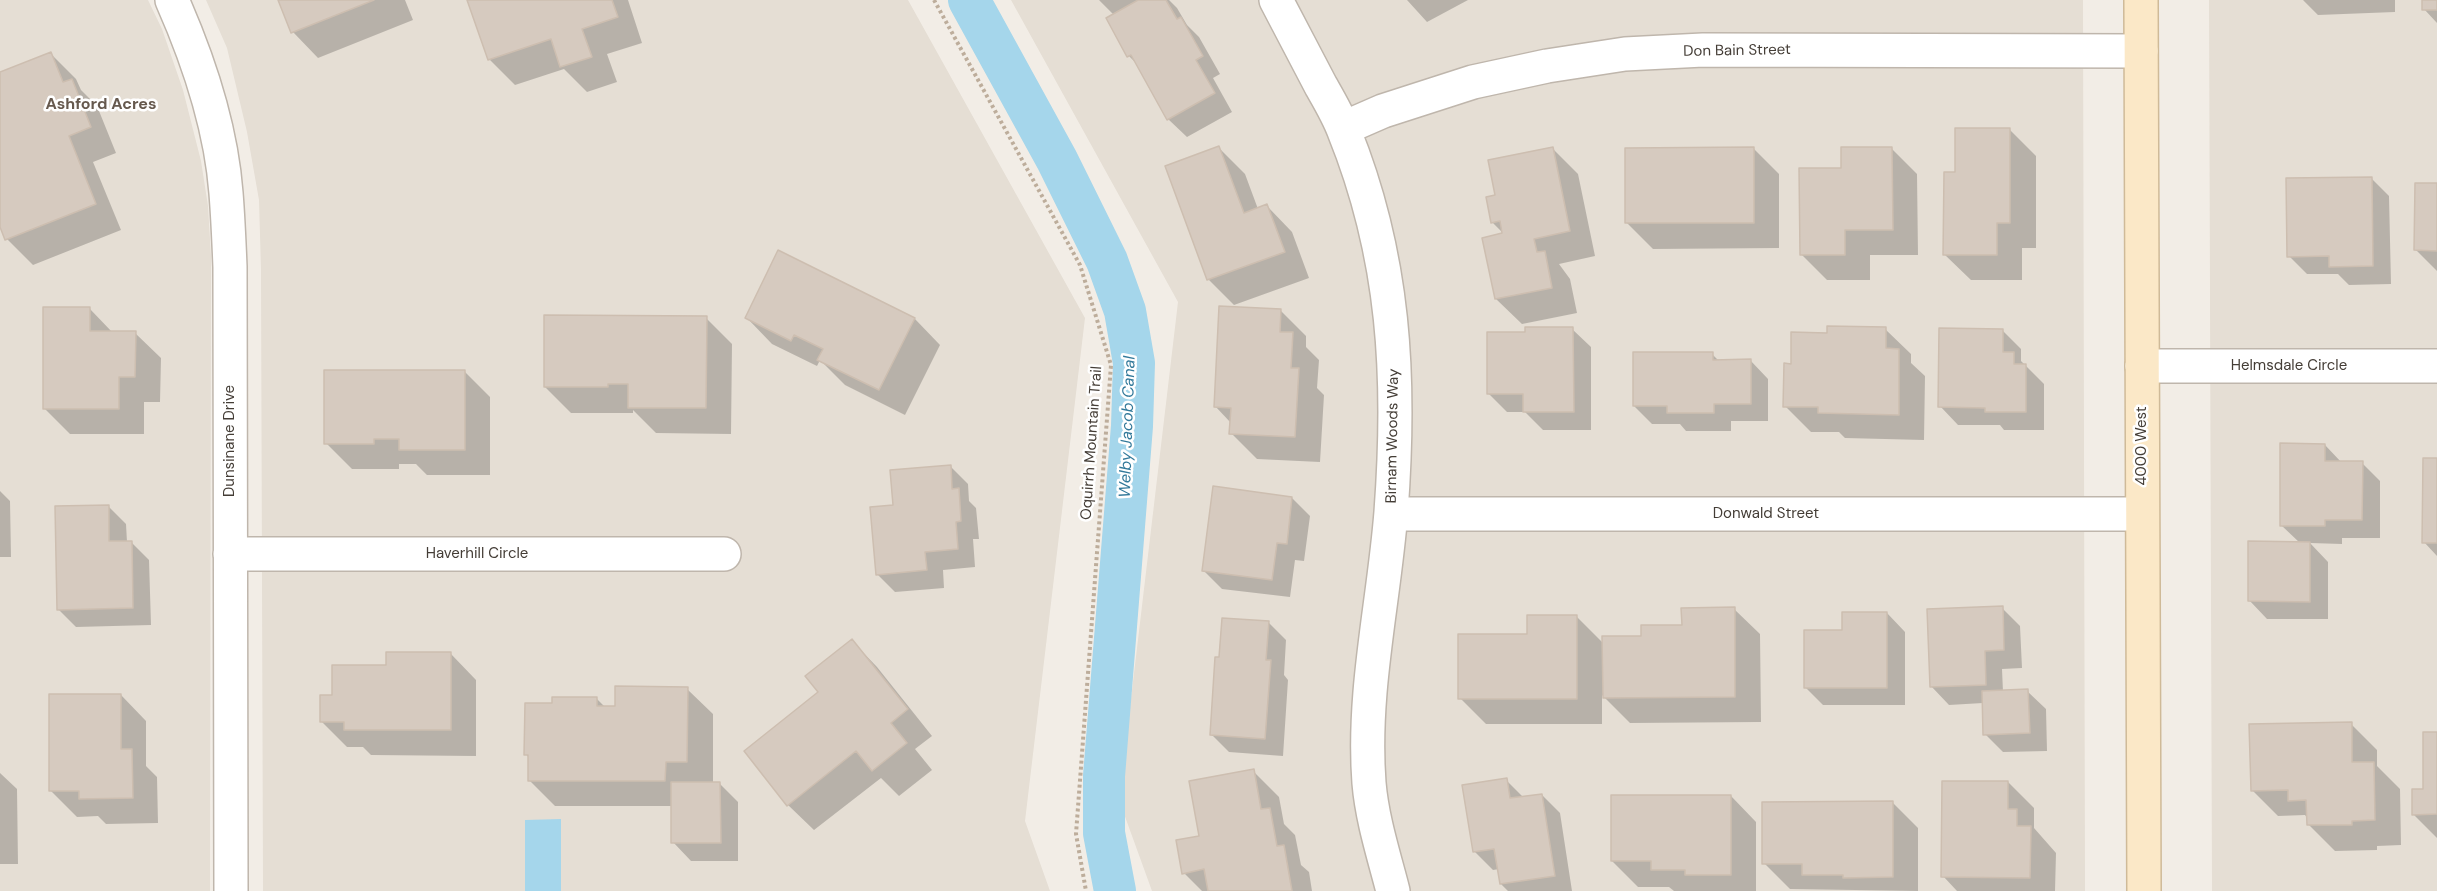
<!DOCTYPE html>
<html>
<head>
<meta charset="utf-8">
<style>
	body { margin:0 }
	canvas { display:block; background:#f2ede6 }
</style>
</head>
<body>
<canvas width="2437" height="891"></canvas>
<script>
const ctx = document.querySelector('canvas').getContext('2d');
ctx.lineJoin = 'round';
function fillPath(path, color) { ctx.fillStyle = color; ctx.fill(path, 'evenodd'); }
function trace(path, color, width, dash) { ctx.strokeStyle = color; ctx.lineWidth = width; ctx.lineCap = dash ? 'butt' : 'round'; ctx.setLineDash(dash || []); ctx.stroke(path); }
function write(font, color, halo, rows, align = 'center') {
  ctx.font = font + ' "DM Sans",sans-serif'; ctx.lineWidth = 5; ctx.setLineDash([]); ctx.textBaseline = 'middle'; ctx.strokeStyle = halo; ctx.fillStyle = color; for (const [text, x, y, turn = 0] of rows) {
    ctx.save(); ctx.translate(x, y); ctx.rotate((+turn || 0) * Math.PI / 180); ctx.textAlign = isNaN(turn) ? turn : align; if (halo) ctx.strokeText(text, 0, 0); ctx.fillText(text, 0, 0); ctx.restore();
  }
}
const residential = new Path2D(`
	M0 0H148L162 29 183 90 201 161 208 206 211 257 210 891H0Z
	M206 0H908L1085 318 1025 821 1050 891H263L261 270 259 200 247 132 227 48Z
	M1011 0H2083L2085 891H1152L1119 800 1178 302Z
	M2209 0H2437V891H2212Z`);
const water = new Path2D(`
	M561 819V891H525V820Z`);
const shadow = new Path2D(`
	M280 0H405L413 20 318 58 293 32Z
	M469 0H628L642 43 607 54 617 82 587 92 564 69 515 85 489 59Z
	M1099 0H1169L1177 8 1187 25 1199 37 1220 74 1213 78 1232 112 1187 137 1168 119 1139 66 1129 56 1114 15Z
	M1407 0H1468L1427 22Z
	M2303 0H2395V12L2318 15Z
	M2423 0H2437V23L2424 9Z
	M51 54 76 79 81 90 97 106 116 153 93 162 121 230 33 265 7 239 0 223V74Z
	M2010 130 2036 156V248H2022V280H1971L1945 255 1956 174Z
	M1219 148 1245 174 1258 209 1267 206 1292 232 1309 278 1234 305 1208 279Z
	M1552 148 1578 174 1595 256 1559 264 1570 279 1577 313 1522 324 1496 299 1505 235 1493 223 1497 196Z
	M1753 148 1779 174V248L1653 249 1627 223Z
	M1891 148 1917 174 1918 255H1870V280H1827L1801 254 1843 169Z
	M2371 178 2389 196 2391 284 2349 285 2338 274H2307L2289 256Z
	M2437 184V271L2416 250Z
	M90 309 113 333H135L161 358 160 402H144V434H70L44 408Z
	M1280 310 1306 336V347L1319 360 1317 388 1324 395 1320 462 1257 459 1231 433V423L1215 406Z
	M706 318 732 344 731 434 656 433 633 410V413H571L545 387Z
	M747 318 915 319 940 345 905 415 845 385 820 360 817 366 772 344Z
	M1572 329 1591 347V430H1543L1525 412H1507L1489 394 1526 333Z
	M1885 329 1911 354V363L1925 376 1924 440 1845 438 1839 432H1811L1785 406 1793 365 1829 335Z
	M2003 331 2021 349V361L2044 384V430H2004L2000 425H1958L1940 406Z
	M1712 354 1719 361 1750 360 1768 379V421H1731V431H1686L1680 424H1652L1634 406Z
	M464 371 490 397V475H427L416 464H399V469H352L326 443Z
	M2325 445 2342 463H2362L2380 481V538H2342V544L2310 543 2328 562V619H2267L2249 600 2300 543 2281 525Z
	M2437 460V556L2424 542Z
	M950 466 968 484 969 501 976 508 979 539H973L975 567 943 570 944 588 895 592 877 574Z
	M0 491 10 501 11 557H0Z
	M1292 498 1310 516 1304 561 1295 560 1290 597 1222 589 1204 571Z
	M108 506 126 524 127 542H131L149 560 151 625 76 627 58 609Z
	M2002 608 2020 626 2022 668 2002 669 2003 692 2027 691 2046 709 2047 751 2003 752 1985 734 1983 703 1949 705 1931 686Z
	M1734 609 1760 634 1761 722 1630 723 1602 695V724H1486L1460 698 1529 635 1576 616 1604 644 1643 637Z
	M1887 613 1905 632V705H1823L1805 687 1844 632Z
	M1268 622 1286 640 1284 675 1288 680 1283 756 1229 752 1211 734 1220 658Z
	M852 641 877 667 932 736 915 749 932 770 899 796 881 778 814 830 788 805 820 693Z
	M451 654 476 680V756L371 755 363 747H347L321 721 333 696 388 666Z
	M687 689 713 714V783H719L738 802V861H691L673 842V806H555L529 780V758L526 754 553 705 597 699 606 708H617Z
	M121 695 146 721V766L157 777 158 823 106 824 98 816 77 817 51 791Z
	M2351 724 2377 750V766L2400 789 2401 845 2377 846V850L2335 851 2309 825 2308 819 2305 815 2278 816 2252 790Z
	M2437 734V838L2413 814 2424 791Z
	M1253 771 1279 797 1284 824 1295 835 1301 865 1309 872 1312 891H1202L1184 873 1201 837Z
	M0 773 17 789 18 864H0Z
	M1506 780 1524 798 1542 795 1560 813 1572 891H1508L1501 884 1499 869 1493 870 1475 852 1464 787Z
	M2008 782 2034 808V828L2056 853 2055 891H1957L1943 876Z
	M1731 796 1756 822V891H1674L1669 887H1638L1612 861Z
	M1892 802 1918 828V891L1790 889 1764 863Z`);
const canal = new Path2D(`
	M969 0 1057 160 1107 261 1125 311 1134 363 1132 426 1104 776V833L1115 891`);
const building = new Path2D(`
	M278 0H374L291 33Z
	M467 0H612L618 17 582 29 592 57 560 67 551 39 488 60Z
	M1138 0H1166L1177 19 1181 17 1203 56 1196 60 1215 93 1167 120 1131 55 1127 57 1106 18Z
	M2422 0H2437V10H2422Z
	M51 52 63 82 72 79 91 127 69 136 96 204 5 240 0 227V72Z
	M1955 128H2010V223H1997V255H1943L1944 172H1955Z
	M1219 146 1244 213 1267 204 1285 252 1207 280 1165 166Z
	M1553 147 1570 231 1534 239 1537 252 1545 251 1552 288 1495 299 1482 238 1502 233 1500 221 1491 223 1486 197 1495 195 1488 160Z
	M1754 147V223H1625V148Z
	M1841 147H1892L1893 230H1845V255H1800L1799 168H1841Z
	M2372 177 2373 266 2329 267V256L2287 257 2286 178Z
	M2415 183H2437V251L2414 250Z
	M778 250 915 318 879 390 817 360 823 349 794 335 791 341 745 318Z
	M1219 306 1281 309 1280 332H1293L1291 368H1299L1295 437 1229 434 1231 408 1214 407Z
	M43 307H90V331H136L135 377H119V409H43Z
	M544 315 707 316 706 408H628V384H608V387H544Z
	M1827 326 1886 327V348L1899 349V415L1818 413V407H1783L1784 363 1791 364V332L1827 333Z
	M1525 327H1573L1574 412H1523V394H1487V332H1525Z
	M1939 328 2003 329V352H2014V364H2026V412H1985V408L1938 407Z
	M1633 352H1713V360L1751 359V404H1714V413H1667V406H1633Z
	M324 370H465V450H399V439H374V444H324Z
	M2280 443 2325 444V461H2363L2362 520H2325V526H2280Z
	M2423 458H2437V543H2422Z
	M951 465 952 489 959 488 961 521 956 522 958 549 925 552 927 570 876 575 870 507 893 505 890 470Z
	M1213 486 1292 497 1287 544 1277 543 1272 580 1202 571Z
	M109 505V541H132L133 608 57 610 55 506Z
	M2248 541 2310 542V602L2248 601Z
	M2003 606 2004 650 1985 651 1986 685 1930 687 1927 609Z
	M1735 607V697L1603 698 1602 636H1641V625H1682L1681 608Z
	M1842 612H1887V688H1804V630H1842Z
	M1527 615H1577V699H1458V634H1527Z
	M1222 618 1269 621 1266 660H1271L1265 739 1210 735 1215 657H1219Z
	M852 639 908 709 891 723 907 743 872 771 856 751 787 806 744 751 818 692 805 676Z
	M386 652H451V730H344V722H320V695H332V665H386Z
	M615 686 688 687 687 762H666L665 781H528V755H524L525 703H552V697H597V706H615Z
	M2028 689 2030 733 1983 735 1982 691Z
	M49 694H121V749H132L133 798 79 799V791H49Z
	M2352 722V762H2374L2375 820 2352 821V825H2307L2306 800 2288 801V790L2251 791 2249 724Z
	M2423 732H2437V814L2412 815V789H2423Z
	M1254 769 1261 809 1270 808 1277 846 1284 845 1292 891H1208L1204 869 1182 874 1176 840 1199 836 1189 781Z
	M1507 778 1510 798 1542 794 1555 876 1500 884 1494 849 1473 852 1462 785Z
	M1942 781H2008V809H2017V826H2031L2030 878 1941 877Z
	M671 782H720L721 843H671Z
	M1611 795H1731V875H1685V870H1651V861H1611Z
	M1893 801V877L1843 878V875H1802V864H1762V802Z`);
const path = new Path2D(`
	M934 0 1080 265 1111 365 1076 834 1086 891`);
const minor = new Path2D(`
	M172 0C199 61 221 127 226 193 228 218 229 242 230 267L231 891
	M1276 0C1291 29 1306 57 1321 86 1329 100 1338 115 1344 131 1395 257 1401 378 1391 512 1384 602 1362 691 1369 783 1372 819 1384 856 1393 891
	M1344 128 1383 111 1473 82 1547 66 1625 54 1703 50 2141 51
	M2142 366H2437
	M1391 514H2142
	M230 554H724`);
const secondary = new Path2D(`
	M2141 0 2144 891`);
const streetNames = [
	["Don Bain Street",1737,51,-1],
	["Helmsdale Circle",2289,366],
	["Birnam Woods Way",1393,436,-89],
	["Dunsinane Drive",230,441,-90],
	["Oquirrh Mountain Trail",1092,443,-86],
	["4000 West",2142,446,-90],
	["Donwald Street",1766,514],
	["Haverhill Circle",477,554]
];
const neighbourhoodNames = [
	["Ashford Acres",101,105]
];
const waterNames = [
	["Welby Jacob Canal",1128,427,-88]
];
fillPath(residential, '#e5ded4');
fillPath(water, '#a5d6eb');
fillPath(shadow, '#0003');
trace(canal, '#a5d6eb', 42);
fillPath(building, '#d6cabf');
trace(building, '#cdbeb0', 1.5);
trace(minor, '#bfb6ac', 36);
trace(secondary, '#cfba98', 36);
trace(path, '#bdad9b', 4, [3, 3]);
trace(minor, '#fff', 33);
trace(secondary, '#fbe8c7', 33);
write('15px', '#443d36', '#fff', streetNames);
write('bold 16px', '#66594e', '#fff', neighbourhoodNames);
write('italic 16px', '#32799a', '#fff', waterNames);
</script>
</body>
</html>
